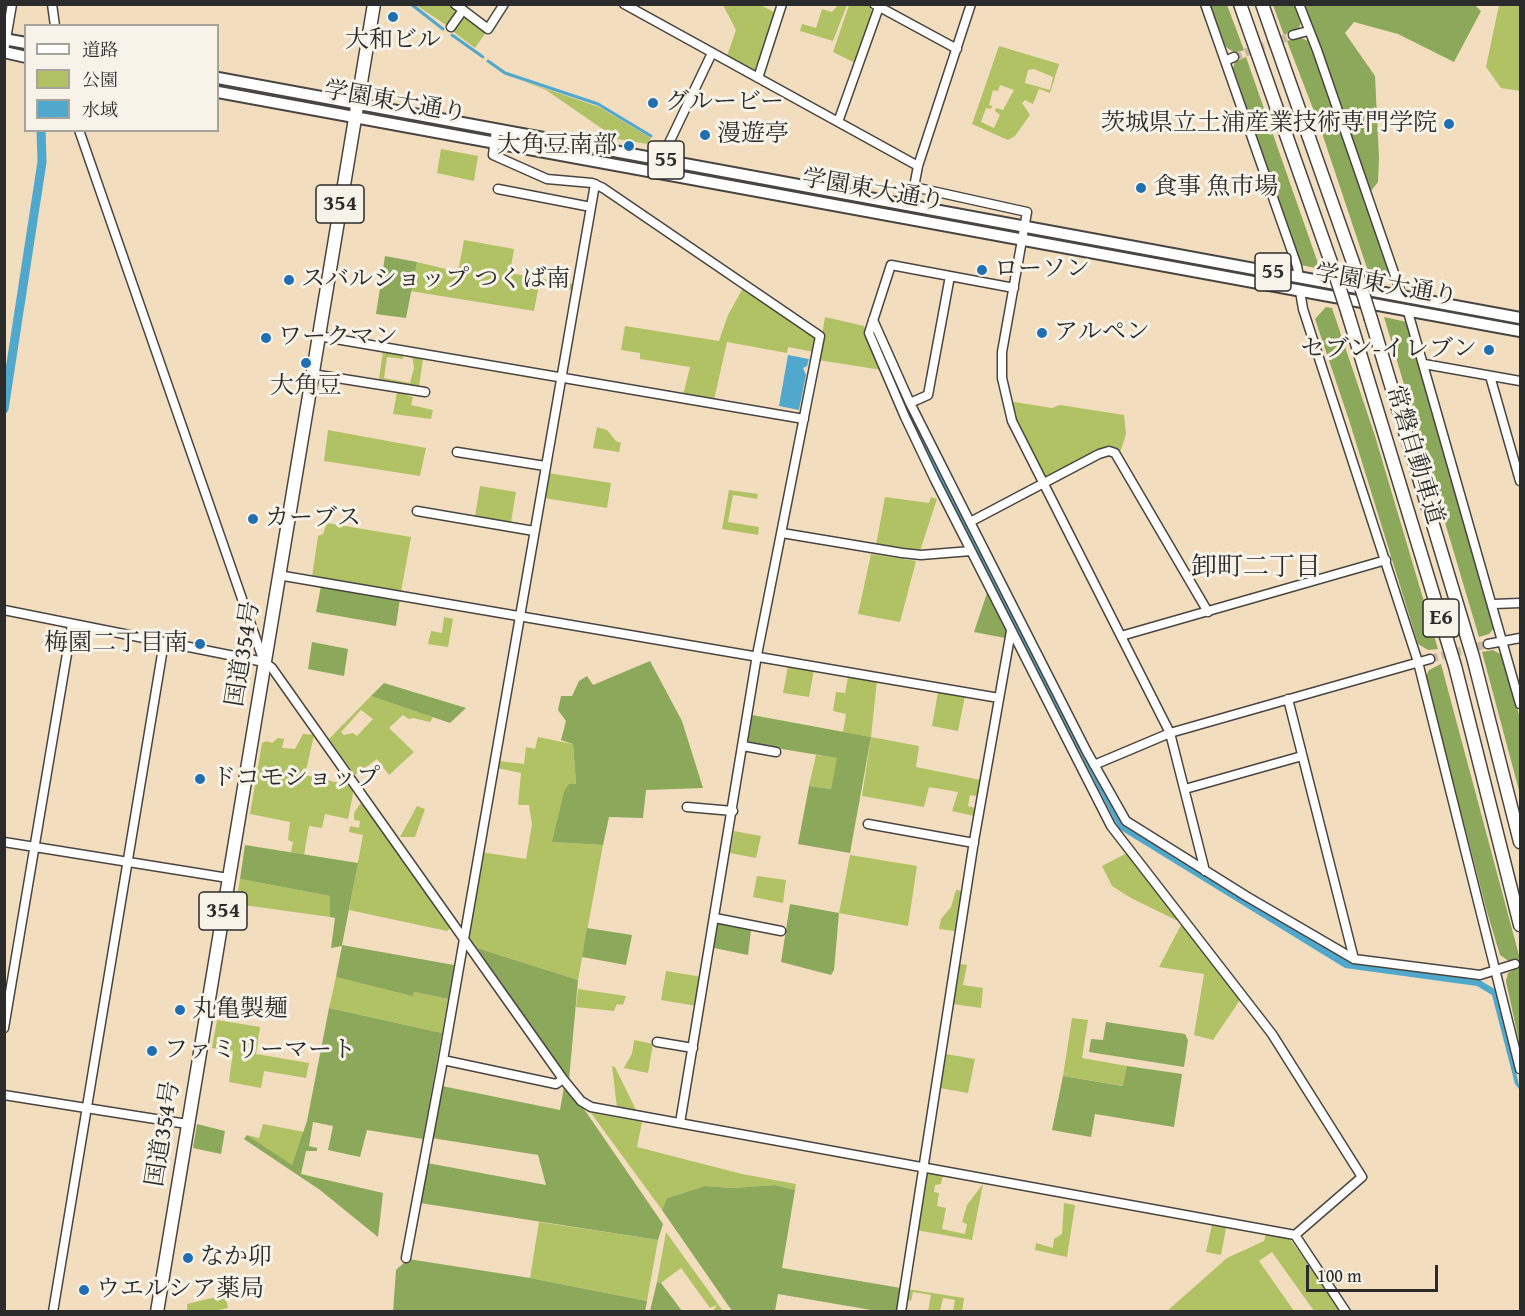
<!DOCTYPE html>
<html>
<head>
<meta charset="utf-8">
<style>
	body { margin:0 }
	#map { position:relative; width:1525px; height:1316px; overflow:hidden; background:#f2ddbf; font-family:"Gentium Book Plus","Noto Serif JP",serif }
	canvas { display:block }
	.frame { position:absolute; inset:0; border:6px solid #2b2b2b; pointer-events:none }
	.legend { position:absolute; left:24px; top:24px; width:195px; height:108px; box-sizing:border-box; background:#f7f3e8; border:2px solid #a5a39c; margin:0; padding:8px 10px; list-style:none; font-size:18px; color:#2b2b2b }
	.legend li { display:flex; align-items:center; gap:12px; height:30px }
	.legend b { width:30px; border:2px solid #a5a39c }
	.scale { position:absolute; left:1306px; top:1265px; width:132px; height:27px; box-sizing:border-box; border:3px solid #2b2b2b; border-top:0; padding-left:8px; font-size:18px; line-height:21px; white-space:nowrap; color:#2b2b2b; -webkit-text-stroke:4px #f7f3e8; paint-order:stroke }
</style>
</head>
<body>
<div id="map">
<canvas width="1525" height="1316"></canvas>
<div class="frame"></div>
<ul class="legend">
<li><b style="height:8px;background:#fff"></b>道路</li>
<li><b style="height:16px;background:#b1c265"></b>公園</li>
<li><b style="height:16px;background:#50a8cd"></b>水域</li>
</ul>
<div class="scale">100 m</div>
</div>
<script>
const ctx = document.querySelector('canvas').getContext('2d');
ctx.lineJoin = 'round';
function fillPath(path, color) { ctx.fillStyle = color; ctx.fill(path, 'evenodd'); }
function trace(path, color, width, dash) { ctx.strokeStyle = color; ctx.lineWidth = width; ctx.lineCap = dash ? 'butt' : 'round'; ctx.setLineDash(dash || []); ctx.stroke(path); }
function write(font, color, halo, rows, align = 'center') {
  ctx.font = font + ' "Gentium Book Plus","Noto Serif JP",serif'; ctx.lineWidth = 6; ctx.setLineDash([]); ctx.textBaseline = 'middle'; ctx.strokeStyle = halo; ctx.fillStyle = color; for (const [text, x, y, turn = 0] of rows) {
    ctx.save(); ctx.translate(x, y); ctx.rotate((+turn || 0) * Math.PI / 180); ctx.textAlign = isNaN(turn) ? turn : align; if (halo) ctx.strokeText(text, 0, 0); ctx.fillText(text, 0, 0); ctx.restore();
  }
}
const green = new Path2D(`
	M839 4 847 5 833 41 800 31 802 24 816 28 822 9 832 12Z
	M416 5H469L449 27Z
	M723 5H760L776 13 757 70 754 71 727 56 736 30Z
	M849 5H868L873 12 855 63 833 52Z
	M1499 5H1520V91L1501 88 1486 67Z
	M463 13 487 31 475 48 451 30Z
	M999 46 1059 64 1050 93 1039 89 1033 104 1025 100 1022 103 1030 115 1015 136 1008 140 972 124ZM1034 69 1053 77 1050 90 1025 83 1028 70ZM1000 85 1014 90 1003 110 996 108 995 111 1000 115 994 128 981 122 986 108 991 109 992 106 989 105 993 90 998 91Z
	M520 80 599 107 651 138 648 144 617 139 546 90Z
	M441 149 478 156 474 181 437 173Z
	M464 240 514 249 510 273 573 284 572 290 539 285 534 311 410 291 417 262 458 272Z
	M743 288 814 335V352L788 347 787 353 727 342 714 400 683 395 690 367 640 359V353L621 350 625 326 719 341 728 315Z
	M825 317 864 326 882 370 818 360Z
	M383 351 403 355V359L387 357 384 378 410 383 414 368 412 356 423 358 419 387 379 379Z
	M397 392 413 397 411 405 433 410 431 419 393 414Z
	M1008 401 1052 408 1060 405 1124 415 1126 434 1120 453 1109 447 1045 478Z
	M597 427 607 430 616 441 621 443 619 452 593 448Z
	M328 430 426 448 420 476 324 461Z
	M548 473 611 483 607 508 544 498Z
	M480 486 516 492 511 522 475 516Z
	M729 490 758 494 757 499 733 495 728 522 759 527 758 535 722 529Z
	M885 497 929 503 931 497 937 499 920 551 876 545Z
	M327 523 411 537 401 592 312 577 318 536 323 534Z
	M871 554 916 561 900 622 858 614Z
	M444 617 453 619 448 647 428 644 431 631 442 633Z
	M788 666 814 670 809 697 783 693Z
	M848 677 877 681 871 737 919 746 916 767 981 780 978 796 970 795 968 806 975 808 974 816 952 811 958 792 929 787 924 807 862 796 871 737 843 732 846 714 833 711 836 692 845 693Z
	M938 692 965 696 958 731 932 726Z
	M371 696 433 717 430 722 413 718 409 719 403 715 389 728 414 752 389 775 377 759 355 775 329 739ZM361 710 373 719 357 736 353 733 344 735 341 732Z
	M303 734 314 735 305 775 352 786 353 794 348 819 325 814 322 828 309 826 304 855 291 852 293 842 288 840 290 822 250 814 262 743 267 741 272 743 278 738 284 739 282 748 295 749Z
	M538 737 573 744 576 785 553 842 603 845 578 980 477 948 467 934 480 852 526 859 532 825 529 805H518L521 773 497 768 499 761 524 764 526 747 535 749Z
	M816 755 838 758 831 789 809 786Z
	M362 801 453 926 447 931 349 910 363 835 349 832 350 826 359 828 360 821 354 820V813Z
	M417 806 425 809 415 837H400Z
	M734 831 761 836 756 858 730 853Z
	M1127 853 1240 1000 1213 1040 1194 1035 1204 974 1159 967 1182 923 1131 898 1112 886 1102 866Z
	M850 855 917 866 908 926 839 913Z
	M757 876 786 880 783 903 753 897Z
	M240 879 330 896V917L236 904Z
	M956 890 963 891 955 931 939 929 941 919 951 907Z
	M961 964 967 965 963 985 983 988 981 1008 953 1004 958 966Z
	M666 971 702 977 697 1006 661 1000Z
	M336 977 413 995 414 992 448 999 442 1033 329 1008Z
	M578 989 626 996 623 1005 617 1004 614 1011 576 1007Z
	M1072 1018 1088 1020 1082 1058 1127 1066 1124 1086 1063 1076Z
	M217 1020 260 1027 256 1054 309 1063 306 1078 264 1071 261 1088 229 1082 233 1051 212 1048Z
	M634 1040 653 1044 648 1073 624 1068C631 1054 632 1059 634 1040Z
	M946 1054 975 1059 968 1093 940 1088Z
	M612 1066 615 1067 637 1112 617 1108Z
	M591 1113 642 1122 637 1147 742 1174 796 1184 795 1190 775 1185 734 1188 705 1186 667 1198 662 1210Z
	M263 1124 304 1132 292 1166 247 1135 259 1138Z
	M929 1173 943 1175 941 1184 935 1185 934 1192 939 1193 937 1206 946 1208 942 1229 965 1234 967 1224 962 1222 967 1205 983 1184 972 1240 916 1230 926 1175Z
	M1064 1203 1075 1205 1067 1257 1035 1250 1036 1243 1053 1248 1054 1239 1062 1234Z
	M539 1222 658 1240 647 1301 530 1278Z
	M1212 1225 1226 1228 1221 1255 1206 1252Z
	M666 1232 723 1311H713L717 1305 710 1308 681 1268 661 1283 657 1282Z
	M1266 1234 1290 1239 1341 1311H1314L1272 1252 1259 1261 1294 1311 1166 1312 1227 1258 1264 1241Z
	M907 1289 964 1298 962 1312 953 1311 955 1300 943 1298 940 1311 928 1312 931 1295 913 1292 911 1301 905 1299Z
	M225 1295 228 1308 213 1311H187V1304Z`);
const forest = new Path2D(`
	M1474 4 1481 11 1454 62 1398 34 1354 22 1345 33 1375 76 1379 158 1378 182 1371 191 1305 5Z
	M1210 5H1227L1244 50 1235 53 1226 47Z
	M1273 5H1295L1301 22 1299 28 1284 35Z
	M1299 37 1308 41 1315 52 1391 274V281L1371 278 1368 271 1320 127 1287 41Z
	M1246 57 1320 269 1301 265 1233 68 1235 62Z
	M385 256 417 262 406 318 376 314Z
	M1326 307 1332 308 1375 436 1438 649 1428 650 1418 644 1349 420 1315 319Z
	M1384 317 1407 322 1495 627 1489 634 1479 637Z
	M321 586 400 598 396 626 316 612Z
	M988 590 1007 631 1005 638 974 632Z
	M312 642 348 649 344 676 308 669Z
	M1493 650 1504 656 1520 719V794L1482 652Z
	M650 661 682 721 703 788 646 790 643 818 609 817 603 845 552 842 564 792 569 784H576L573 744 561 740 566 721 558 710 561 696H572L579 681 587 676 593 685Z
	M1441 664 1520 959 1510 962 1500 955 1487 912 1426 677 1429 670Z
	M384 683 466 708 450 723 371 696Z
	M752 715 871 737 850 853 798 844 809 786 831 789 837 758 751 744 748 741Z
	M245 845 358 863 342 945 454 965 448 999 414 992 413 996 336 977 342 946 331 948 335 918 330 917V896L240 879Z
	M790 904 839 913 834 970 831 975 781 962Z
	M718 922 751 930 748 955 714 948Z
	M587 928 632 935 626 965 582 957Z
	M477 948 578 980 569 1080Z
	M1520 966V1046L1506 981 1508 973Z
	M329 1008 442 1033 423 1139 367 1130 360 1157 328 1150 333 1126 313 1122 309 1146 317 1148V1151H306L301 1174 383 1193 378 1237 320 1190 244 1139 247 1135 292 1165 307 1121Z
	M1106 1022 1185 1034 1188 1040 1184 1067 1089 1052 1091 1039 1103 1040Z
	M1127 1066 1182 1074 1174 1127 1095 1114 1091 1137 1052 1130 1063 1076 1123 1086Z
	M442 1086 560 1110 564 1087 586 1112 663 1224 658 1240 420 1203 427 1163 546 1185 538 1155 432 1138Z
	M197 1124 225 1131 221 1154 193 1148Z
	M775 1185 795 1190 782 1268 901 1288 896 1311H877L778 1294 775 1311H732L662 1210 667 1198 705 1186 733 1188Z
	M408 1259 530 1278 647 1301 645 1312H393L396 1270Z
	M657 1282 661 1283 682 1311H650Z`);
const water = new Path2D(`
	M878 334 940 472 1122 824 1349 962 1478 979 1498 991 1520 1090 1515 1084 1492 995 1477 986 1345 968 1119 829 912 426 874 336Z
	M788 355 809 359 807 366 803 368 806 375 799 410 779 406Z`);
const stream = new Path2D(`
	M411 4 443 29
	M452 35 483 57
	M488 61 505 73 598 104 651 136`);
const canal = new Path2D(`
	M4 409 42 162 41 130`);
const minorTunnel = new Path2D(`
	M1234 57 1293 35
	M1430 659 1488 644`);
const minor = new Path2D(`
	M52 4 55 26
	M455 4 488 29 504 4
	M624 4 918 166
	M874 4 957 49
	M971 4 918 166 914 187 1027 212 1002 352V378L1012 421 1170 733 1205 871
	M1205 4 1297 266 1299 277
	M1299 4 1317 50 1402 296
	M451 27 463 10
	M1293 35 1308 31
	M4 51 12 4
	M1225 61 1234 57
	M758 78 782 4
	M838 122 879 7
	M496 129 493 155 547 179 592 183 603 188 820 336 757 655 680 1123
	M79 130 264 662
	M663 174 669 143 712 53
	M498 189 591 207
	M1014 288 891 265 869 333 905 417 934 478 1111 826 1272 1034 1362 1177 1295 1235
	M1300 291 1303 309 1418 662 1520 1069
	M1408 312 1520 704
	M873 320 910 403 970 522 1087 752 1126 821 1246 896 1354 959 1480 975 1515 964
	M318 336 804 419
	M1424 364 1520 381
	M312 374 425 392
	M1490 376 1520 481
	M910 403 928 395 950 276
	M457 452 545 466
	M417 511 534 531
	M970 522 1099 454 1109 451 1115 453 1208 612
	M782 533 902 553 921 555 971 551
	M278 575 999 698
	M1494 604 1520 603
	M4 610 264 662 272 668 563 1079 581 1101 591 1107 1295 1235 1346 1312
	M1121 636 1386 560
	M1488 644 1520 638
	M1288 699 1354 959
	M743 746 776 752
	M1094 765 1170 733 1430 659
	M1185 789 1302 756
	M687 807 733 811
	M868 824 974 843
	M4 842 228 878
	M715 918 781 931
	M4 1028 72 624
	M657 1042 693 1048
	M443 1060 556 1084 563 1079
	M4 1095 187 1124
	M406 1258 443 1060 595 184
	M53 1312 164 642
	M901 1312 974 841 1011 631`);
const major = new Path2D(`
	M4 39 26 43
	M4 52 26 57
	M218 78 1520 318
	M218 92 1520 331`);
const highway = new Path2D(`
	M1240 4 1333 268
	M1262 4 1356 271
	M1348 314 1455 666 1520 925
	M1371 319 1473 657 1520 842
	M157 1312 374 4`);
const highwayBridge = new Path2D(`
	M1333 268 1348 314
	M1356 271 1371 319`);
const markers = [
	[393,17,6,"#1f6fb2"],
	[653,103,6,"#1f6fb2"],
	[1449,124,6,"#1f6fb2"],
	[705,135,6,"#1f6fb2"],
	[629,146,6,"#1f6fb2"],
	[1141,188,6,"#1f6fb2"],
	[982,270,6,"#1f6fb2"],
	[289,280,6,"#1f6fb2"],
	[1042,333,6,"#1f6fb2"],
	[266,338,6,"#1f6fb2"],
	[1489,350,6,"#1f6fb2"],
	[306,363,6,"#1f6fb2"],
	[253,519,6,"#1f6fb2"],
	[200,644,6,"#1f6fb2"],
	[200,779,6,"#1f6fb2"],
	[180,1010,6,"#1f6fb2"],
	[152,1051,6,"#1f6fb2"],
	[188,1258,6,"#1f6fb2"],
	[84,1290,6,"#1f6fb2"]
];
const shields = [
	[666,160,36],
	[340,204,48],
	[1273,272,36],
	[1441,618,36],
	[223,911,48]
];
const shieldNames = [
	["55",666,160],
	["354",340,204],
	["55",1273,272],
	["E6",1441,618],
	["354",223,911]
];
const poiNames = [
	["大和ビル",393,41,"center"],
	["グルービー",665,103],
	["茨城県立土浦産業技術専門学院",1437,124,"right"],
	["漫遊亭",717,135],
	["大角豆南部",617,146,"right"],
	["食事 魚市場",1153,188],
	["ローソン",994,270],
	["スバルショップ つくば南",301,280],
	["アルペン",1054,333],
	["ワークマン",278,338],
	["セブン-イレブン",1477,350,"right"],
	["大角豆",306,387,"center"],
	["カーブス",265,519],
	["梅園二丁目南",188,644,"right"],
	["ドコモショップ",212,779],
	["丸亀製麺",192,1010],
	["ファミリーマート",164,1051],
	["なか卯",200,1258],
	["ウエルシア薬局",96,1290]
];
const streetNames = [
	["学園東大通り",395,103,10],
	["学園東大通り",873,191,10],
	["学園東大通り",1386,286,10],
	["常磐自動車道",1414,455,73],
	["国道354号",244,654,-81],
	["国道354号",164,1134,-81]
];
const neighbourhoodNames = [
	["卸町二丁目",1256,568]
];
fillPath(green, '#b1c265');
fillPath(forest, '#8ca85a');
fillPath(water, '#50a8cd');
trace(stream, '#50a8cd', 3);
trace(canal, '#50a8cd', 9);
trace(minorTunnel, '#cab9a1', 8, [8, 4]);
trace(minor, '#494641', 11);
trace(major, '#494641', 14);
trace(highway, '#494641', 15);
trace(minor, '#fff', 8);
trace(major, '#fff', 10);
trace(highway, '#fff', 12);
trace(highwayBridge, '#494641', 15, []);
trace(highwayBridge, '#fff', 12);
for (const [x, y, r, color] of markers) { const dot = new Path2D(); dot.arc(x, y, r, 0, 2 * Math.PI); ctx.fillStyle = color; ctx.fill(dot); trace(dot, '#f7f3e8', 2); }
for (const [x, y, w] of shields) { const box = new Path2D(); box.roundRect(x - w / 2, y - 19, w, 38, 4.5); ctx.fillStyle = '#f7f3e8'; ctx.fill(box); trace(box, '#2b2b2b', 1.5); }
write('bold 22px', '#2b2b2b', null, shieldNames);
write('24px', '#2b2b2b', '#f7f3e8', poiNames, 'left');
write('24px', '#2b2b2b', '#f7f3e8', streetNames);
write('26px', '#2b2b2b', '#f7f3e8', neighbourhoodNames);
</script>
</body>
</html>
